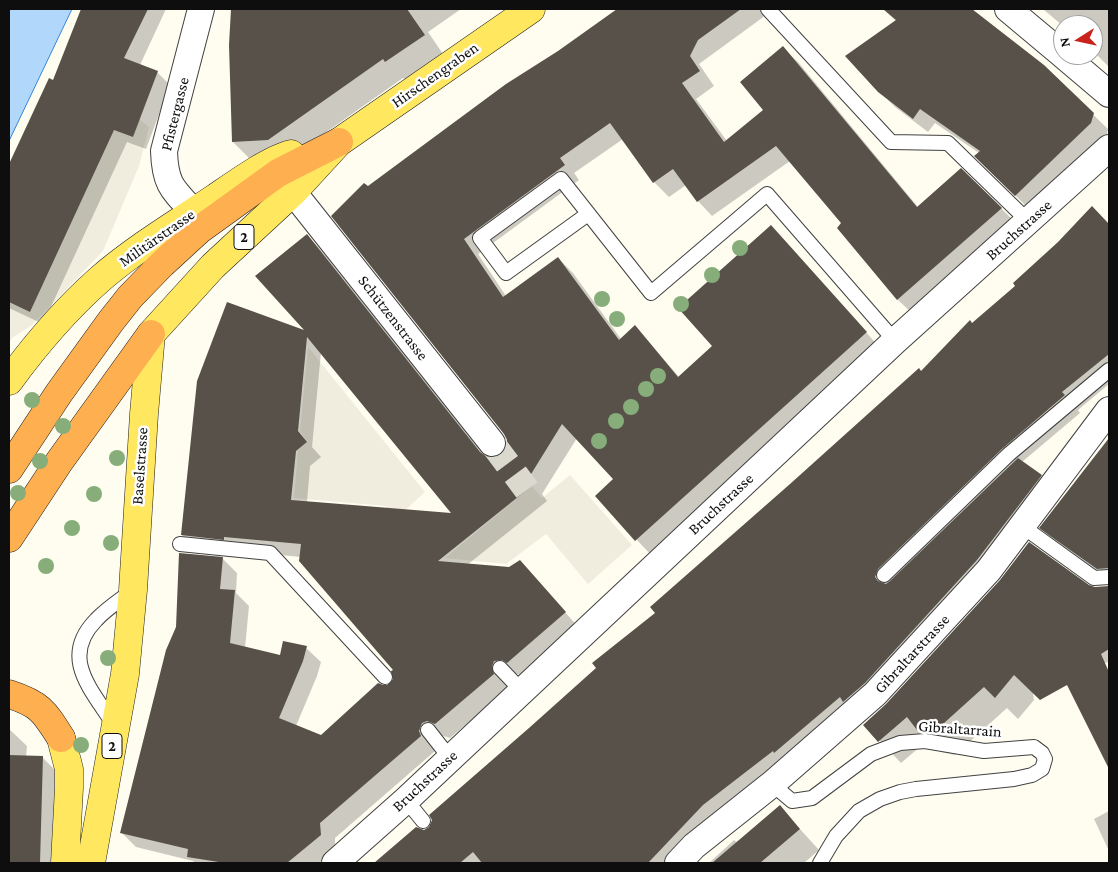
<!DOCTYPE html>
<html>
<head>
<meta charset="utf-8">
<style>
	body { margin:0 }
	#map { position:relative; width:1118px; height:872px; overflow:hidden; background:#fffdf0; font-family:"Crimson Pro",serif }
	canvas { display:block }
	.frame { position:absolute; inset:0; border:10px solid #0e0e0e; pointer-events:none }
	.north { position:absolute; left:1053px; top:15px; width:50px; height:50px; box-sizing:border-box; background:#fff; border:1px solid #9f9f9f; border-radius:50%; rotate:260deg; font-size:14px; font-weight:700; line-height:20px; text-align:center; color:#0e0e0e }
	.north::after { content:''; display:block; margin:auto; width:18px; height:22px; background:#c9231c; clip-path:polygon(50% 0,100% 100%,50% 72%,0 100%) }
</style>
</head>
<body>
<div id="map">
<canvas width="1118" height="872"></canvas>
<div class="frame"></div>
<div class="north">N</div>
</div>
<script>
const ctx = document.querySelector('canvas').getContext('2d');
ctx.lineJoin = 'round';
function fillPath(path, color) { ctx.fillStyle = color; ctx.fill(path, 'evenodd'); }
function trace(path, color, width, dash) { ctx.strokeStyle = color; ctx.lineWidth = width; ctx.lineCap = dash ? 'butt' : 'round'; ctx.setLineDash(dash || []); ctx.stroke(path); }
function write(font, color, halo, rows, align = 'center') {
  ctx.font = font + ' "Crimson Pro",serif'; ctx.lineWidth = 5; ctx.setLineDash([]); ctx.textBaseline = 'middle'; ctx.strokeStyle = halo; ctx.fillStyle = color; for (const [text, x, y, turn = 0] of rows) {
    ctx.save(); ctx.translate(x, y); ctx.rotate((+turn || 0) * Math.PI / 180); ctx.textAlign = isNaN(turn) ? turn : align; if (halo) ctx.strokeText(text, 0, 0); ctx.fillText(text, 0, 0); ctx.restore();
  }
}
const plaza = new Path2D(`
	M67 112 133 137 139 119 149 127 139 166 103 251 32 325 12 338 9 343V302L30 312 101 158Z
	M308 347 425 492 401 514 383 553 386 506 294 498 298 450 307 442 300 431Z
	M570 475 632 545 588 584 546 534 506 564 445 558 532 486 542 498Z`);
const water = new Path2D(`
	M9 9H72L9 141Z`);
const shadow = new Path2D(`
	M83 9H166L140 65 157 72 170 85 146 149 127 142 43 324 9 308V167L50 80 54 81Z
	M232 9H461L428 32 443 54 406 80 403 78 288 159 252 161 233 142 230 45Z
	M619 9H771L762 18 699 64 714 86 696 99 727 141 765 110 783 48 798 62 918 207 961 169 1016 223 913 314 898 300 838 228 843 223 790 161 712 216 698 201 686 185 669 197 654 182 623 139 574 173 579 180 478 254 506 296 558 258 573 273 621 339 635 327 649 342 679 377 714 346 785 241 880 348 651 555 596 496 614 480 577 438 542 494 547 501 467 565 510 569 520 561 579 628 522 677 518 674 509 676 506 681 508 689 450 738 443 736 437 738 434 746 435 751 335 838V850L319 863H195L193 861 136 847 121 832 222 558 237 573 236 593 249 606 245 648 280 656 306 648 321 662 317 676 296 726 322 736 383 687 391 685 395 675 394 670 301 557 239 551 197 550 182 535 308 333 307 235 321 250 487 458 494 459 502 456 507 449 508 440 368 188ZM321 352 454 514 307 502 310 466 321 457 312 447Z
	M883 9H971L1043 66 1108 129 1106 138 1030 210 976 156 979 153 935 123 928 132 895 107 879 91 896 21Z
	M1043 9H1109V67L1093 51V25L1063 26Z
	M1092 208 1109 225V384L1078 410 1080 413 1022 462 1041 476 1058 492 790 767 680 863H375L417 828 424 831 430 828 530 729 973 324 1017 286Z
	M1109 440V582L1059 546 1041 528Z
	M1109 597V662L1031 678 1034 700 1018 719 1007 708 955 755 941 752 928 740 901 763 865 725 1102 598Z
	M1109 676V759L1102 751 1066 681Z
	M9 729 27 746 26 757H42L59 774 57 863H9Z
	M780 807 819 850 804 863H709L734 840 738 843Z
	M1109 811V851L1094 819Z`);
const building = new Path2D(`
	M81 9H148L124 58 158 71 133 137 114 130 30 312 9 302V164L49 78 53 80Z
	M231 9H407L425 35 385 62 383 59 268 140 232 142 229 45Z
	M617 9H741L698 40 690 56 700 71 682 83 724 142 763 110 740 82 783 46 917 207 961 168 1002 208 897 300 837 228 841 223 776 146 697 202 673 169 653 183 610 123 560 158 565 165 464 239 503 297 558 257 619 340 635 325 678 377 712 346 678 308 771 225 867 332 635 541 595 496 613 479 562 424 528 479 533 485 438 561 509 567 520 560 566 612 507 663 502 660 494 661 492 666 494 674 435 724 427 721 422 723 419 731 421 736 320 823 321 835 287 863H225L187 857 188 849 120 833 166 650 176 627 179 553 223 557 220 589 235 590 230 643 280 655 283 641 307 646 303 661 279 718 321 735 378 683 383 685H387L393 679 391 671 393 670 299 561 301 544 224 537V540L181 535 197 381 227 302 304 330 255 276 307 234 480 452 487 457 494 458 501 455 506 448 507 440 504 434 331 216 364 183 368 186 506 84 558 51ZM307 337 451 513 291 500 296 451 307 442 298 431Z
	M883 9H972L1044 65 1094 113 1091 123 1015 196 974 156 980 151 920 109 913 119 878 92 845 56 896 20Z
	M1092 206 1109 224V354L1062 392 1065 395 1003 448 878 569 875 577 878 581 886 584 890 581 1018 458 1042 475 977 560 865 683 843 702 840 697 774 753 773 751 703 805 648 863H482L473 852 460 863H374L416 827 424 830 429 827 432 820 429 815 529 728 596 668 592 663 655 613 650 607 790 484 919 368 921 371 970 320 972 323 1015 286 1013 283 1058 242Z
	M1109 438V568L1097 569 1039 528Z
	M1029 542 1089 585 1095 587 1109 586V649L1101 654 1109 672V769L1067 685 1040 700 1014 675 995 698 984 687 933 733 917 730 907 717 878 742 863 725 886 704 1000 580Z
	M9 755 43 756 40 863H9Z
	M780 805 800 829 760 863H712Z`);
const streetTunnel = new Path2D(`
	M492 443 527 490`);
const lane = new Path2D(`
	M768 9 891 142 948 143 1028 221
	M588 214 506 273 480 238 561 179 651 293 767 194 895 341
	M1022 526 1094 578 1109 577
	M180 544 270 553 385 677
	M884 575 1009 454 1109 370
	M500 668 522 691
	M114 725C92 690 59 658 96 620 106 609 120 600 132 591
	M428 730 450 758
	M772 784 792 801 812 798 871 754 900 743 925 741 984 751 1034 747 1042 753 1045 759 1042 769 1032 775 1014 779 916 789 900 792 880 799 859 811 836 836 820 863
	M406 800 423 821`);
const street = new Path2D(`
	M1008 9 1063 55
	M1063 55 1109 94
	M293 192 492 443
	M194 212C172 189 165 184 164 151L201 9
	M335 863 406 800 895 341 1109 148
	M678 863 694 846 772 784 875 694 989 570 1109 410`);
const primary = new Path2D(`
	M9 381C36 344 65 310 100 279 136 248 176 224 215 198 234 185 270 159 291 154
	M61 738 69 769V788L65 863
	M91 863 125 674 133 590 144 414 151 334 213 266 293 192 339 142 531 9`);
const highway = new Path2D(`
	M9 469 59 393 111 321 130 297 162 264 199 230 278 173 339 142
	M9 538 59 462 151 334
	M9 694C40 704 44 711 61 738`);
const trees = [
	[740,248],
	[712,275],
	[602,299],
	[681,304],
	[617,319],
	[658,376],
	[646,389],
	[32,400],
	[631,407],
	[616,421],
	[63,426],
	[599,441],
	[117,458],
	[40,461],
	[18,493],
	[94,494],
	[72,528],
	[111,543],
	[46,566],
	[108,658],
	[81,745]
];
const shields = [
	[244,237,20],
	[112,746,20]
];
const shieldNames = [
	["2",244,237],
	["2",112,746]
];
const streetNames = [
	["Hirschengraben",435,75,-35],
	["Pfistergasse",175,114,-76],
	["Bruchstrasse",1019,230,-42],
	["Militärstrasse",157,238,-35],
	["Schützenstrasse",393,318,52],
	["Baselstrasse",140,466,-86],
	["Bruchstrasse",721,504,-43],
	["Gibraltarstrasse",912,654,-47],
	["Gibraltarrain",960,729,4],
	["Bruchstrasse",425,781,-43]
];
fillPath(plaza, '#f0edde');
fillPath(water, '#b1d8fa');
trace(water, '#3286d7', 1);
fillPath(shadow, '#0003');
fillPath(building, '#58514a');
trace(streetTunnel, '#dbd9ce', 26, [26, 13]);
trace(lane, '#414141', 16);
trace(street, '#414141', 28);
trace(primary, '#1f1f1f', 29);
trace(highway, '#1f1f1f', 29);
trace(lane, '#fff', 14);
trace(street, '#fff', 26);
trace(primary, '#ffe760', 28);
trace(highway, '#feaf4f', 28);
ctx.fillStyle = '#86ad7a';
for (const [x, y] of trees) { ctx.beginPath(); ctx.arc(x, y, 8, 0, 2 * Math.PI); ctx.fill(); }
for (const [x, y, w] of shields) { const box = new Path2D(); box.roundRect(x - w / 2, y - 12.5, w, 25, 4); ctx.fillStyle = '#fff'; ctx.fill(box); trace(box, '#0e0e0e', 1); }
write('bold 15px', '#0e0e0e', null, shieldNames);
write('16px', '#0e0e0e', '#fff', streetNames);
</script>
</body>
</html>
